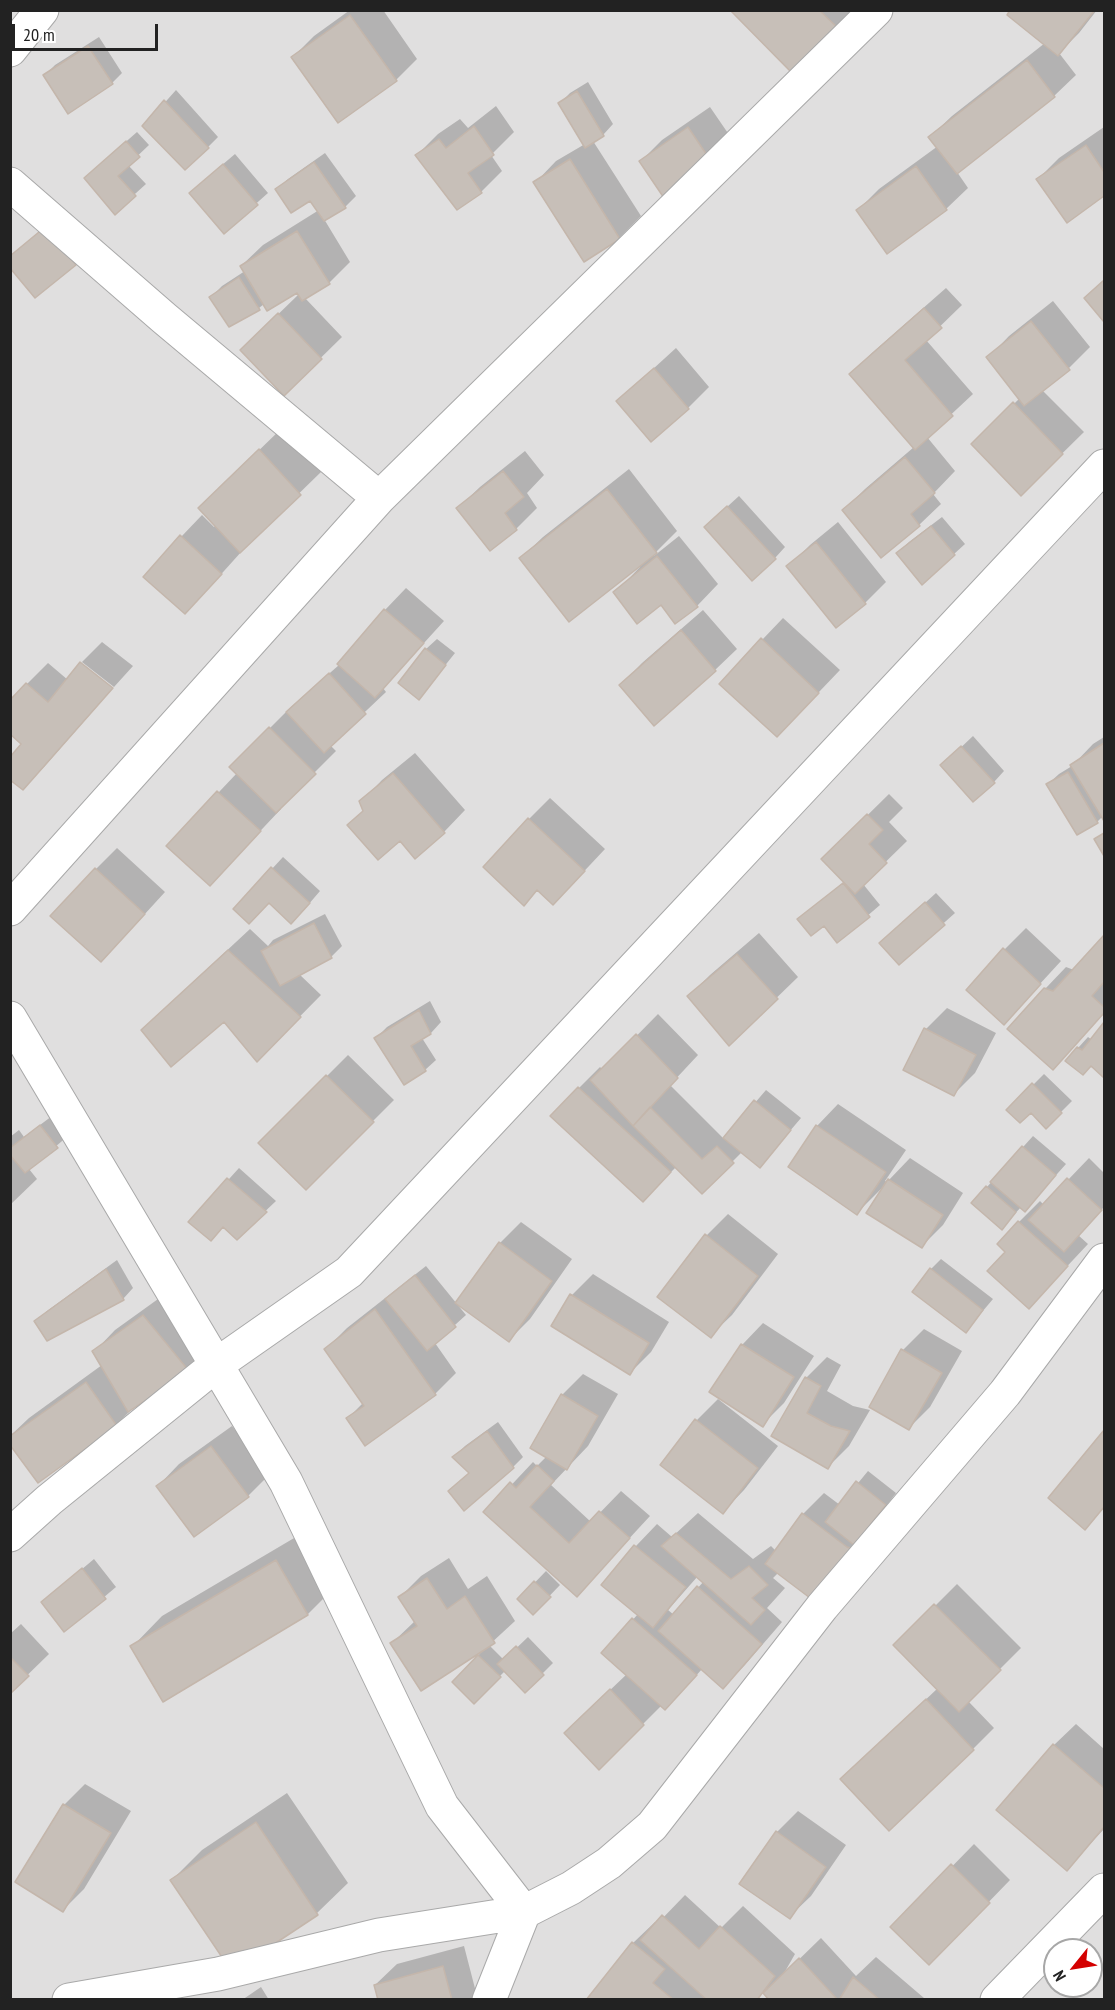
<!DOCTYPE html>
<html>
<head>
<meta charset="utf-8">
<style>
	body { margin:0 }
	#map { position:relative; width:1115px; height:2010px; overflow:hidden; background:#f2efe9; font-family:"PT Sans Narrow",sans-serif }
	canvas { display:block }
	.frame { position:absolute; inset:0; border:12px solid #222; pointer-events:none }
	.north { position:absolute; left:1043px; top:1938px; width:60px; height:60px; box-sizing:border-box; background:#fff; border:2px solid #a7a7a7; border-radius:50%; rotate:240deg; font-size:16px; font-weight:700; line-height:24px; text-align:center; color:#222 }
	.north::after { content:''; display:block; margin:auto; width:21px; height:27px; background:#d40000; clip-path:polygon(50% 0,100% 100%,50% 72%,0 100%) }
	.scale { position:absolute; left:12px; top:24px; width:146px; height:27px; box-sizing:border-box; border:3px solid #222; border-top:0; padding-left:8px; font-size:18px; line-height:21px; white-space:nowrap; color:#222; -webkit-text-stroke:4px #fff; paint-order:stroke }
</style>
</head>
<body>
<div id="map">
<canvas width="1115" height="2010"></canvas>
<div class="frame"></div>
<div class="north">N</div>
<div class="scale">20 m</div>
</div>
<script>
const ctx = document.querySelector('canvas').getContext('2d');
ctx.lineJoin = 'round';
function fillPath(path, color) { ctx.fillStyle = color; ctx.fill(path, 'evenodd'); }
function trace(path, color, width, dash) { ctx.strokeStyle = color; ctx.lineWidth = width; ctx.lineCap = dash ? 'butt' : 'round'; ctx.setLineDash(dash || []); ctx.stroke(path); }
const residential = new Path2D(`
	M11 11H1104V1999L11 2000ZM1055 1950H1091V1986H1055Z`);
const shadow = new Path2D(`
	M350 10H383L417 59 396 80 293 57 314 36Z
	M732 10H853L837 27Z
	M1012 10H1097L1079 33 1059 53 1076 75 1054 96 957 172 968 188 946 209 888 252 858 210 879 189 938 146 930 137 952 116 1045 43Z
	M99 37 122 73 112 83 45 75 55 65Z
	M588 82 613 124 603 135 593 141 641 216 619 238 584 260 535 183 556 161 585 144 560 103 570 93Z
	M176 90 218 137 208 147 144 126Z
	M496 106 514 132 491 155 502 171 481 192 417 155 438 134 460 119 468 128Z
	M710 107 734 142 712 163 641 161 662 140Z
	M1104 127V194L1067 221 1038 179 1059 158Z
	M137 132 149 145 128 165 146 184 115 212 96 168Z
	M325 153 356 196 345 207 324 219 350 262 329 283 305 298 342 337 284 394 263 329 299 294 298 291 264 304 259 308 229 325 211 297 222 286 245 271 241 266 263 245 319 210 311 199 277 189 288 179Z
	M235 154 268 193 224 232 202 182Z
	M1104 281V319L1086 298Z
	M946 288 962 305 926 340 973 394 927 437 955 471 933 494 941 504 919 525 882 555 844 510 865 489 914 447 851 374 872 353Z
	M1053 301 1090 347 1069 368 1042 390 1084 432 1021 494 973 444 1020 398 988 358 1009 336Z
	M676 348 709 387 688 408 618 401Z
	M281 429 321 472 241 550 242 551 206 591 181 537 202 515 214 527 216 525 221 487Z
	M525 451 544 475 527 493 537 508 516 529 491 549 458 508 480 487Z
	M629 469 677 531 653 555 654 556 679 536 718 584 697 606 661 603 615 593 640 567 639 565 521 558 543 537Z
	M739 496 785 547 775 558 716 517Z
	M942 517 965 544 954 554 898 553 909 542Z
	M838 522 886 582 865 603 788 567 810 545Z
	M406 588 444 621 383 688 386 692 330 745 336 751 279 808 281 809 231 862 168 846 237 773 231 767 291 707 339 665 385 610Z
	M703 610 737 649 715 670 654 723 621 685 642 663Z
	M783 618 840 670 798 714 721 683Z
	M437 639 455 653 419 698 426 649Z
	M102 642 133 666 114 687 82 662Z
	M48 663 68 680 81 663V665L112 689 44 767 23 788V744L27 684Z
	M973 736 1004 771 994 782 953 755Z
	M1104 737V818L1103 816 1097 822 1048 784 1059 774 1072 766 1093 744Z
	M415 753 465 810 444 832 400 839 364 810 361 802 382 780Z
	M889 794 903 808 889 822 907 841 863 884 880 905 838 941 824 924 799 919 845 881 823 859Z
	M550 798 605 849 574 882 538 889 524 903 529 819Z
	M117 848 165 892 122 939 96 869Z
	M283 857 320 891 302 912 269 901 235 909Z
	M936 893 955 913 899 963 892 933Z
	M325 914 342 946 331 957 299 974 321 995 257 1060 224 1019 164 1009 250 929 268 946 273 940Z
	M1026 928 1061 961 1004 1023V950Z
	M759 933 798 977 729 1044 689 996 710 975Z
	M1104 936V1013L1053 1068 1045 989 1066 967 1074 970Z
	M430 1001 441 1022 431 1033 422 1038 436 1060 425 1070 376 1038 387 1027Z
	M947 1008 996 1033 975 1073 954 1094 926 1029Z
	M658 1014 698 1055 670 1085 724 1139 766 1090 801 1118 760 1166 742 1152 702 1192 676 1167 664 1179 579 1088 600 1067 603 1070Z
	M1104 1025V1076L1091 1065 1078 1048 1088 1037 1092 1040Z
	M348 1055 394 1100 306 1188 260 1143Z
	M1044 1074 1072 1101 1046 1127 1031 1111 1008 1110Z
	M838 1104 906 1150 885 1181 887 1182 910 1158 963 1193 943 1225 922 1246 882 1188 857 1213 790 1166 817 1126Z
	M52 1116 68 1136 29 1169 37 1179 10 1205V1137L19 1130 24 1137Z
	M1033 1136 1066 1164 1025 1210 1021 1207 1002 1228 987 1187Z
	M1089 1158 1104 1173V1207L1078 1235 1088 1244 1029 1307 1007 1251 1019 1222 1040 1201 1044 1205Z
	M239 1168 276 1201 237 1238 224 1225 190 1222Z
	M728 1214 778 1254 732 1315 710 1336 707 1235Z
	M521 1222 572 1259 530 1319 509 1340 500 1243Z
	M941 1259 993 1299 966 1331 931 1269Z
	M117 1260 133 1288 123 1299 36 1322 47 1311Z
	M426 1266 466 1315 435 1343 456 1373 435 1394 348 1418 364 1402 326 1349 347 1328Z
	M593 1274 669 1322 651 1352 630 1373 572 1295Z
	M165 1294 210 1348 189 1369 135 1406 116 1425 10 1436 29 1418 102 1365 94 1352 115 1330Z
	M763 1323 814 1356 784 1403 762 1425 742 1345Z
	M924 1329 962 1351 930 1407 909 1428 903 1350Z
	M827 1357 841 1365 827 1391 853 1406 870 1410 849 1446 828 1467 773 1436 806 1378Z
	M583 1374 618 1394 588 1446 551 1485 591 1522 621 1491 650 1516 577 1595 486 1512 533 1462 537 1466 547 1456 562 1395Z
	M718 1399 778 1446 744 1490 723 1512 697 1420Z
	M498 1422 523 1457 513 1467 470 1472 454 1457 465 1446Z
	M232 1426 269 1475 248 1496 158 1486 179 1464Z
	M1104 1433V1508L1085 1528 1050 1498Z
	M868 1471 896 1493 870 1527 843 1584 779 1572 773 1578 785 1588 767 1608 782 1622 744 1666 723 1687 702 1669 686 1687 662 1705 599 1768 587 1712 627 1674 603 1653 638 1614 603 1585 636 1546 657 1524 672 1537 698 1513 753 1559 771 1546 776 1551 803 1514 824 1493 840 1505ZM698 1576 704 1581 674 1615 668 1610Z
	M306 1531 338 1584 308 1614 164 1700 132 1647 162 1616Z
	M449 1558 468 1589 487 1576 515 1621 489 1645 504 1660 528 1637 553 1663 525 1691 505 1671 474 1702 454 1682 485 1648 392 1643 415 1621 400 1597 421 1576Z
	M94 1559 116 1587 65 1630 43 1602Z
	M546 1571 560 1585 533 1613 519 1599Z
	M957 1584 1021 1648 968 1701 994 1728 973 1749 864 1758 938 1688 896 1645Z
	M21 1624 49 1654 10 1692V1634Z
	M1076 1724 1104 1749V1829L1067 1869 998 1810 1054 1745Z
	M85 1784 131 1811 84 1889 63 1910 64 1805Z
	M287 1793 348 1883 317 1913 233 1970 172 1880 202 1850Z
	M798 1811 846 1845 811 1896 789 1917 777 1832Z
	M974 1844 1010 1880 950 1942 893 1927Z
	M685 1895 721 1928 743 1906 795 1954 783 1975 821 1938 856 1976 876 1957 924 1998 923 2000H771L763 1991 705 1996 703 2000H588L633 1943 655 1922 657 1924Z
	M464 1946 478 2000H379L375 1985 397 1964Z
	M261 1987 269 2000H242Z`);
const building = new Path2D(`
	M730 10H819L838 28 791 72Z
	M1010 10H1095L1058 56 1007 15Z
	M350 15 397 81 338 123 291 57Z
	M88 46 113 84 68 114 43 75Z
	M1027 60 1055 97 957 174 928 137Z
	M577 91 604 136 585 148 558 103Z
	M164 100 209 148 185 170 142 126Z
	M474 126 494 155 468 173 482 193 457 210 415 155 439 139 446 148Z
	M688 127 713 164 664 198 639 161Z
	M126 141 140 157 118 176 136 196 115 215 84 178Z
	M1086 145 1104 172V196L1067 223 1036 179Z
	M570 159 620 239 584 262 533 182Z
	M314 162 346 208 324 221 310 201 291 213 275 189Z
	M223 164 258 205 224 234 189 193Z
	M916 166 947 210 887 254 856 210Z
	M45 227 76 265 35 298 10 268V256Z
	M297 231 330 284 302 301 297 293 267 311 240 266Z
	M239 277 260 310 229 327 209 297Z
	M1104 280V322L1084 298Z
	M924 308 942 328 905 360 953 416 915 450 849 374Z
	M278 313 322 359 284 396 240 350Z
	M1031 321 1070 370 1024 406 986 357Z
	M654 368 689 409 651 442 616 401Z
	M1013 402 1063 454 1021 496 971 444Z
	M259 449 301 495 240 553 198 508Z
	M905 457 935 493 911 514 920 526 881 558 842 510Z
	M503 471 524 497 505 513 517 530 490 551 456 508Z
	M607 489 657 553 569 622 519 558Z
	M727 506 776 559 752 581 704 527Z
	M931 526 955 555 922 585 896 553Z
	M180 535 222 574 185 614 143 577Z
	M816 542 866 604 836 628 786 566Z
	M657 556 698 607 675 624 661 605 637 624 613 592Z
	M384 609 424 643 375 698 337 664Z
	M681 630 716 671 654 726 619 685Z
	M761 638 819 693 777 737 719 684Z
	M425 648 446 665 419 700 398 683Z
	M80 662 113 688 23 790 10 780V757L21 744 10 734V700L26 683 48 702Z
	M329 673 366 714 324 753 286 712Z
	M269 727 316 774 276 813 229 767Z
	M1104 743V821L1070 765Z
	M961 746 995 783 973 802 940 765Z
	M1068 772 1098 823 1077 835 1046 784Z
	M393 773 445 833 415 859 400 841 378 860 347 825 363 811 359 801Z
	M217 791 261 831 210 886 166 846Z
	M867 814 883 830 869 844 887 863 855 894 821 859Z
	M528 818 585 871 553 905 537 890 524 906 483 867Z
	M1104 833V856L1094 839Z
	M271 867 310 903 291 924 269 903 249 924 233 909Z
	M95 868 145 914 101 962 50 916Z
	M843 883 870 917 837 943 824 926 811 936 797 919Z
	M925 902 945 925 899 965 879 943Z
	M314 923 332 958 280 986 261 951Z
	M1104 935V982L1092 996 1104 1007V1013L1053 1070 1007 1029 1044 988 1053 991Z
	M1003 948 1041 984 1004 1025 966 990Z
	M228 950 301 1017 257 1062 224 1022 171 1067 141 1030Z
	M737 954 778 999 729 1046 687 996Z
	M419 1010 431 1034 411 1046 426 1071 404 1085 374 1038Z
	M1104 1022V1078L1091 1066 1083 1075 1065 1061 1077 1047 1082 1050Z
	M924 1028 976 1055 954 1096 903 1070Z
	M636 1034 678 1078 633 1126 590 1080Z
	M326 1075 374 1122 306 1190 258 1143Z
	M1032 1083 1062 1113 1046 1129 1031 1113 1020 1123 1006 1110Z
	M578 1087 671 1172 643 1202 550 1116Z
	M754 1100 791 1130 760 1168 723 1138Z
	M650 1107 702 1159 717 1146 734 1163 702 1194 633 1126Z
	M40 1125 58 1148 25 1173 10 1155V1148Z
	M816 1125 886 1172 857 1215 788 1167Z
	M1022 1146 1056 1175 1025 1212 990 1182Z
	M227 1178 267 1212 237 1240 223 1227 211 1241 188 1222Z
	M1067 1178 1102 1210 1064 1252 1028 1220Z
	M888 1179 943 1215 922 1248 866 1213Z
	M986 1186 1016 1212 1002 1230 971 1203Z
	M1018 1221 1068 1266 1029 1309 987 1271 1005 1252 997 1244Z
	M705 1234 758 1276 711 1338 657 1297Z
	M499 1242 552 1281 509 1342 455 1303Z
	M930 1268 983 1310 966 1333 912 1292Z
	M106 1269 124 1300 47 1341 34 1321Z
	M415 1275 456 1327 427 1351 385 1299Z
	M570 1294 649 1343 630 1375 551 1326Z
	M375 1309 436 1395 365 1446 346 1418 364 1406 324 1349Z
	M143 1315 189 1371 128 1412 92 1351Z
	M741 1344 794 1377 763 1427 709 1392Z
	M901 1349 942 1373 909 1430 869 1407Z
	M805 1377 821 1386 807 1413 831 1426 850 1431 828 1469 771 1436Z
	M86 1382 117 1426 38 1483 10 1445V1436Z
	M561 1394 598 1416 567 1470 530 1448Z
	M695 1419 758 1468 723 1514 660 1465Z
	M1104 1430V1507L1085 1530 1048 1498Z
	M487 1431 514 1468 464 1511 448 1491 469 1473 452 1457Z
	M211 1446 249 1497 194 1537 156 1486Z
	M537 1465 554 1481 530 1507 569 1543 599 1511 630 1538 577 1597 483 1512 510 1482 516 1488Z
	M856 1481 886 1505 854 1545 825 1522Z
	M802 1513 847 1547 863 1552 822 1607 765 1564Z
	M676 1533 731 1579 749 1566 768 1585 752 1598 765 1610 751 1625 661 1546Z
	M634 1545 686 1587 653 1628 601 1585Z
	M276 1560 308 1615 163 1702 130 1646Z
	M82 1568 106 1599 64 1632 41 1602Z
	M427 1578 447 1609 465 1596 495 1643 421 1691 390 1643 417 1626 398 1597Z
	M534 1581 551 1597 533 1615 517 1599Z
	M697 1586 762 1644 723 1689 658 1631Z
	M934 1604 1001 1670 959 1712 893 1645Z
	M632 1618 697 1675 665 1710 601 1653Z
	M516 1646 544 1675 525 1693 497 1664Z
	M478 1655 501 1677 474 1704 452 1682Z
	M10 1657 29 1676 10 1694Z
	M610 1689 644 1725 599 1770 564 1733Z
	M926 1699 974 1750 889 1831 840 1779Z
	M1053 1744 1104 1788V1827L1067 1871 996 1810Z
	M63 1804 111 1833 63 1912 15 1882Z
	M256 1822 318 1915 232 1972 170 1880Z
	M776 1831 826 1867 790 1919 739 1884Z
	M951 1864 990 1903 929 1965 890 1927Z
	M662 1915 699 1949 720 1926 775 1976 757 2000H707L640 1940Z
	M632 1942 665 1969 653 1983 674 2000H586Z
	M799 1958 838 2000H769L763 1993Z
	M443 1966 452 2000H378L374 1985Z
	M853 1977 880 2000H839Z`);
const street = new Path2D(`
	M10 50 42 10
	M10 184 164 318 379 498
	M10 909 379 498 876 10
	M10 1018 286 1482 442 1806 524 1912 489 2000
	M10 1535 49 1500 216 1365 349 1272 1104 466
	M69 2000 218 1974 379 1935 524 1912 571 1888 609 1863 652 1826 822 1607 1005 1393 1104 1260
	M997 2000 1104 1890`);
fillPath(residential, '#e0dfdf');
fillPath(shadow, '#0003');
fillPath(building, '#c7bfb8');
trace(building, '#c4b6ab', 1.5);
trace(street, '#a9a9a9', 35);
trace(street, '#fff', 33);
</script>
</body>
</html>
